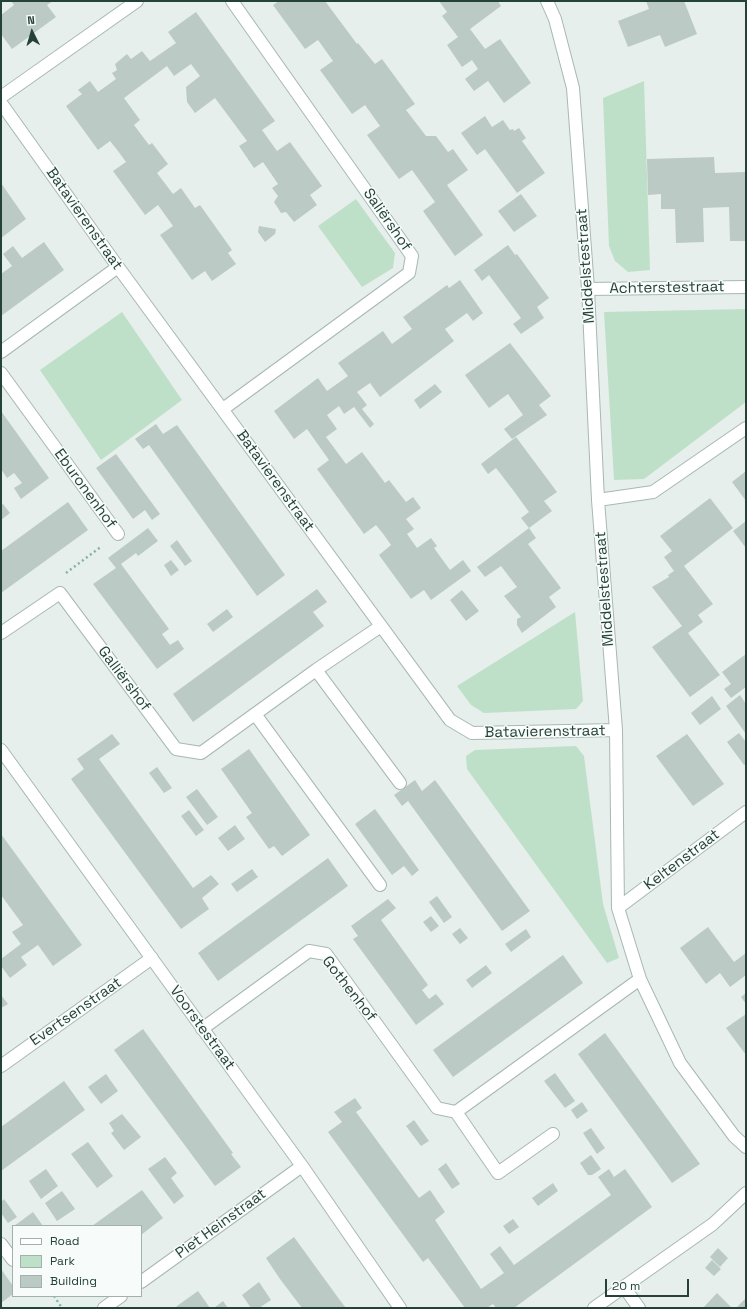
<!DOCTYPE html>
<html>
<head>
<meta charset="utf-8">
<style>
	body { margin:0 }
	#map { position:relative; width:747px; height:1309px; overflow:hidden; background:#e6efeb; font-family:"Space Grotesk",sans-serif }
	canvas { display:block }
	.frame { position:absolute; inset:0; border:2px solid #24423a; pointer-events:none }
	.legend { position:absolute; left:12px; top:1225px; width:130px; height:72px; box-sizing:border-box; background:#f7fbf9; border:1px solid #a3b1ad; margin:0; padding:5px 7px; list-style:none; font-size:12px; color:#24423a }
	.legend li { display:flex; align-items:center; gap:8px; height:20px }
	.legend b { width:20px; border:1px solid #a3b1ad }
	.north { position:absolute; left:12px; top:12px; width:40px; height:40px; -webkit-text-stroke:3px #f7fbf9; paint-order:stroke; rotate:355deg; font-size:11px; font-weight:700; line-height:16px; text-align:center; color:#24423a }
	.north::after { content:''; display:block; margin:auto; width:14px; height:18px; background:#24423a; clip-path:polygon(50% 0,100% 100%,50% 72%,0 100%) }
	.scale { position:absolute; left:605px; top:1279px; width:84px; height:18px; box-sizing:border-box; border:2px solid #24423a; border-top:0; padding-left:5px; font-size:12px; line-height:14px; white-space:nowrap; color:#24423a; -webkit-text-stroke:3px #f7fbf9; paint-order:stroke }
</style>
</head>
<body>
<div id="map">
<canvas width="747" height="1309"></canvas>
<div class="frame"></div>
<ul class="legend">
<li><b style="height:5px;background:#fff"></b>Road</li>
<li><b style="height:11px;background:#bfe0c8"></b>Park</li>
<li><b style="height:11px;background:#bbcac4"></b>Building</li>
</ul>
<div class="north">N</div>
<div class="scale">20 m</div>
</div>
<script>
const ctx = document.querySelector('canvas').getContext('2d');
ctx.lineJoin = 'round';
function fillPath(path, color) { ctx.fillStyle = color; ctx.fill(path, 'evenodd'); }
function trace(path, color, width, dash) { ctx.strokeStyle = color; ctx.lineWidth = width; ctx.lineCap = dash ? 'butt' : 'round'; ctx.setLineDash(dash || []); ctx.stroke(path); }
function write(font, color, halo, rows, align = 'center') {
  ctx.font = font + ' "Space Grotesk",sans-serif'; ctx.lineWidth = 3; ctx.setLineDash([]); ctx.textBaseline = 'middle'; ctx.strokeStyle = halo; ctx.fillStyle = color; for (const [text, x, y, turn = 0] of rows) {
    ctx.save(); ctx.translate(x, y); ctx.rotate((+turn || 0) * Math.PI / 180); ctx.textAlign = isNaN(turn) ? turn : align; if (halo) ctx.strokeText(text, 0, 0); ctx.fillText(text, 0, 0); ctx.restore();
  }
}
const green = new Path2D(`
	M644 81 650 270 628 272 615 261 609 246 603 98Z
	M356 199 395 253 393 268 362 287 318 226Z
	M746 309V402L644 479 614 480 604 312Z
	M122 312 182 400 101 460 40 370Z
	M575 612 583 701 576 709 484 713 471 705 457 686Z
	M576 746 584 756 603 904 619 958 607 963 467 769 466 756 475 750Z`);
const building = new Path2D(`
	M11 1H53L47 5 56 17 12 49 1 34V15L14 5Z
	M279 1H325L357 44 358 43 375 64 382 59 415 104 406 110 426 136H436L448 152 453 149 468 170 447 185 483 235 455 256 423 211 435 202 412 170 399 179 367 135 380 126 365 105 352 114 320 70 333 61 318 40 305 49 273 5Z
	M439 1H498L501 6 470 29 485 49 500 39 531 83 504 103 488 81 474 91 465 79 478 69 472 60 462 67 447 45 458 37 442 16 447 12Z
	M646 1H684L697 34 665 47 660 35 628 47 618 21 649 9Z
	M196 12 275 121 262 130 277 151 290 142 322 186 310 195 317 205 294 222 286 212 281 213 274 202 278 196 272 188 278 184 263 162 254 168 239 146 247 141 215 98 195 113 187 102 186 87 200 76 191 64 174 76 167 66 124 98 140 120 134 125 149 145 152 143 168 164 157 173 173 194 181 188 195 208 200 205 232 250 228 253 236 264 212 281 205 271 192 280 160 235 173 226 158 205 145 215 113 171 126 162 118 151 110 141 98 150 66 106 82 94 78 90 90 81 98 92 116 79 112 73 117 70 115 64 127 54 131 59 142 51 150 61 176 43 168 32Z
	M485 116 492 127 503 120 510 130 513 129 514 131 519 128 526 138 522 141 545 173 517 193 485 149 477 155 461 133Z
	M714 157 715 173 746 172V241H730L729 207 703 208 704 242 676 243 675 209H661V194L648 195 647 159Z
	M1 183 26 219 1 238Z
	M521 194 537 216 514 232 498 211Z
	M259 226 276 229 275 234 265 242 258 232Z
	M44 242 64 270 1 316V274L12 266 3 254 13 246 22 258Z
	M508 245 515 255 517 254 549 298 537 307 544 318 521 334 513 324 521 318 489 275 482 281 474 270Z
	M460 280 483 313 473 321 467 313 445 329 454 341 380 397 370 383 357 392 367 405 362 409 374 424 370 428 354 407 344 414 339 406 327 415 337 429 326 437 346 464 362 452 385 483 389 480 406 502 413 497 421 508 406 519 414 529 407 534 417 548 431 538 437 546 434 548 450 570 463 560 471 571 431 600 424 590 411 599 379 555 391 545 384 535 376 525 364 534 317 469 329 460 307 429 294 439 274 411 318 378 327 391 348 376 338 363 383 331 392 344 412 329 403 317 447 285 449 288Z
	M510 343 551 396 539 405 547 415 512 439 504 429 523 415 508 394 489 408 465 375Z
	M435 384 442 392 420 409 414 400Z
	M1 411 49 478 21 499 14 488 22 483 14 473 7 478 1 469Z
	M156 424 163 434 177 425 285 575 257 596 149 445 143 449 135 439Z
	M516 437 557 492 544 501 552 511 529 528 521 518 529 512 513 490 496 468 488 474 481 464Z
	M116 454 160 514 152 520 145 510 133 519 96 468Z
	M746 471V501L732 482Z
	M710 498 733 528 684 566 713 604 698 615 703 622 688 633 720 675 690 697 652 647 682 626 652 587 669 577 668 575 674 571 664 557 672 551 660 536Z
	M68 502 88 530 1 593V551Z
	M3 504 10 513 1 520V505Z
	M746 521V548L733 531Z
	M148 528 158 541 138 556 136 553 121 564 169 629 162 634 170 645 178 640 184 649 157 669 93 584 116 568 108 558Z
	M529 528 536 538 528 544 561 588 549 597 556 607 522 633 517 625V619L521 617 504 596 517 587 501 566 485 577 477 567Z
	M177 540 192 561 185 566 170 546Z
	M171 560 179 570 171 576 164 565Z
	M317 589 327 602 313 612 324 626 193 722 173 694Z
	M462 590 479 611 466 621 450 600Z
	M227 609 233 617 213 632 207 624Z
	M746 654V687L731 698 724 689 731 684 722 672Z
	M740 695 746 704V734L726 706Z
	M712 696 721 709 700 725 691 713Z
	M739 733 746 742V764L744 765 727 742Z
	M112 734 120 744 99 759 193 888 211 875 219 884 202 898 209 909 181 929 71 779 84 769 77 759Z
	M687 734 724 784 693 806 656 756Z
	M249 749 310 835 282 856 274 846 269 849 246 817 252 813 221 769Z
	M157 767 172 788 164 793 149 773Z
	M415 780 422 791 435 780 530 911 502 931 408 801 402 806 394 795Z
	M197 789 218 817 207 825 186 797Z
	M375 809 419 870 412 876 404 866 392 875 355 824Z
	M189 810 204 830 196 836 181 816Z
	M235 825 245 839 228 851 218 838Z
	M1 834 82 945 53 966 38 945 21 957 27 965 10 978 1 966V959L21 944 12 932 23 925 1 895Z
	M328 858 348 886 218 981 198 953Z
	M252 869 258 877 237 892 231 884Z
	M437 896 452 917 444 923 429 902Z
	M388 899 396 908 381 920 428 985 422 990 429 999 436 994 444 1004 416 1025 353 939 358 936 351 926Z
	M431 916 439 926 431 932 423 922Z
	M708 927 734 962 746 953V975L730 987 720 973 706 984 680 948Z
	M460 928 468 938 460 944 452 934Z
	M526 929 531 937 511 952 505 944Z
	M563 955 583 983 453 1077 433 1050Z
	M486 965 492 973 472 988 466 980Z
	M746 993V1004L741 997Z
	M1 995 8 1004 1 1008Z
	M746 1014V1055L726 1028Z
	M143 1029 233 1153 231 1154 241 1167 215 1186 114 1050Z
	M605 1033 700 1164 672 1183 578 1054Z
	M555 1073 575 1101 565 1108 544 1081Z
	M106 1074 118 1091 101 1104 88 1087Z
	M64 1081 85 1110 1 1171V1127Z
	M355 1098 362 1108 356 1112 419 1198 430 1190 445 1212 435 1220 481 1289 504 1273 490 1254 500 1246 514 1265 611 1195 598 1177 609 1169 614 1177 625 1169 652 1207 514 1308H496L493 1304 487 1308H465L428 1258 423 1262 328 1132 342 1122 334 1112Z
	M582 1102 588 1111 577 1119 571 1110Z
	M122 1114 141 1137 124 1150 111 1133 114 1131 109 1123Z
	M414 1120 429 1141 421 1146 406 1126Z
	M591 1128 605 1148 597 1154 583 1133Z
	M88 1142 113 1176 97 1188 71 1154Z
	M591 1155 601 1169 592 1175H588L580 1163Z
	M165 1157 177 1173 171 1178 184 1196 174 1204 148 1169Z
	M446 1163 460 1184 452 1189 438 1169Z
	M46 1169 58 1186 41 1199 29 1181Z
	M553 1183 558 1191 538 1206 532 1198Z
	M142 1190 163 1218 141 1235V1226H92Z
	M62 1191 75 1209 57 1221 45 1203Z
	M4 1199 17 1217 8 1223 1 1213V1202Z
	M33 1212 43 1226H14Z
	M513 1219 519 1227 509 1234 503 1226Z
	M294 1237 339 1299 346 1308H302L280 1279 266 1258Z
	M718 1248 728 1258 720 1267 710 1257Z
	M712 1260 721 1269 714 1276 705 1268Z
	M1 1269 13 1286V1294L1 1303Z
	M259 1282 271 1300 259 1308H251L242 1295Z
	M198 1291 210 1308H175L177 1306Z
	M717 1293 732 1308H703Z
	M746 1298V1308H736Z
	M223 1301 228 1308H214Z`);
const path = new Path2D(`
	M66 573 102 546
	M54 1296 62 1308`);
const service = new Path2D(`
	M1 1244 13 1260`);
const minor = new Path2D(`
	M547 1 555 19 573 88 588 289 598 500 616 730 618 908 640 979 680 1063 734 1136 746 1147
	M1 97 137 1
	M1 103 118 267 450 720 472 733 616 730
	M588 289 746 287
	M1 352 118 267
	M1 373 118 534
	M223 409 409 273 412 256 232 1
	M598 500 653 492 746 428
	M1 633 60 593 176 749 201 753 316 670 381 626
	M316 670 400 783
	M255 714 380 885
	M1 750 302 1166 400 1308
	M618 908 746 812
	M202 1029 309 951 326 954 437 1108 456 1112 640 979
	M1 1066 152 958
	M456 1112 498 1173 553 1134
	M141 1282 302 1166
	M624 1287 639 1308
	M104 1308 121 1296
	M594 1308 713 1224 746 1193`);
const streetNames = [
	["Batavierenstraat",84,219,55],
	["Saliërshof",387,220,55],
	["Middelstestraat",586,266,-94],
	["Achterstestraat",667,288,-1],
	["Batavierenstraat",275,481,54],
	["Eburonenhof",85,489,54],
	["Middelstestraat",605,589,-94],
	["Galliërshof",124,679,53],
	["Batavierenstraat",545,732,-1],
	["Keltenstraat",682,860,-37],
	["Gothenhof",349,989,52],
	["Evertsenstraat",76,1012,-35],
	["Voorstestraat",202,1028,54],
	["Piet Heinstraat",221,1224,-36]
];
fillPath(green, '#bfe0c8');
fillPath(building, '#bbcac4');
trace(service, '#a8b8b2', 14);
trace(minor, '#a8b8b2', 14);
trace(path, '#86b3a5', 2.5, [2, 3]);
trace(service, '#fff', 12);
trace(minor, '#fff', 12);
write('15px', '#24423a', '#f7fbf9', streetNames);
</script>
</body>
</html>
